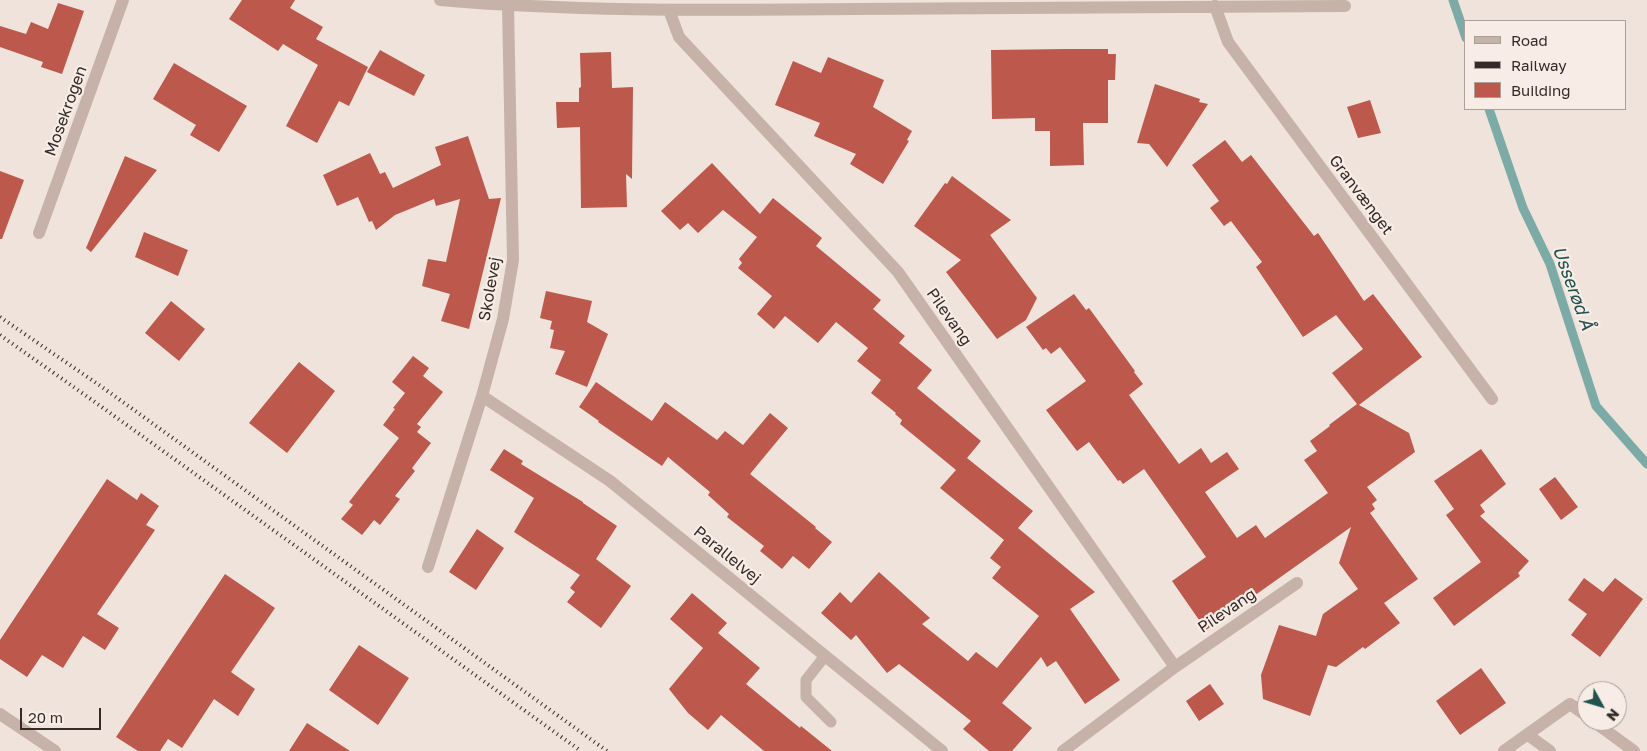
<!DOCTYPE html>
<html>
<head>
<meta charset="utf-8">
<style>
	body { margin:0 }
	#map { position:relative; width:1647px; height:751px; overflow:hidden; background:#efe3db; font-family:"Golos Text",sans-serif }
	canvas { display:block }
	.legend { position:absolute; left:1464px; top:20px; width:162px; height:90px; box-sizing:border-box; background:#f8ede6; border:1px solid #aa9f9a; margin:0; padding:6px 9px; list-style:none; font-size:15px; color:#342a27 }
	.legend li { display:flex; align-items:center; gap:10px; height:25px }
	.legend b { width:25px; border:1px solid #aa9f9a }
	.north { position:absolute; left:1577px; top:681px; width:50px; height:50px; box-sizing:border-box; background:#f8ede6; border:1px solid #aa9f9a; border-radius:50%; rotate:129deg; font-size:14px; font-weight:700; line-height:20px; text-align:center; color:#342a27 }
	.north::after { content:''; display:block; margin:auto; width:18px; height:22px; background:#20524f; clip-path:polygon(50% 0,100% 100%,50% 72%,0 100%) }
	.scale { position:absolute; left:20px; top:708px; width:81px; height:22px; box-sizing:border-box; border:2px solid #342a27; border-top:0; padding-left:6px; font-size:15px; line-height:18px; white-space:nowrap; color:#342a27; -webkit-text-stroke:4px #f8ede6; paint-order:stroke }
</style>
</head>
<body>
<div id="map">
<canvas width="1647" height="751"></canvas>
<ul class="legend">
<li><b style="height:6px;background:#c6b2a8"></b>Road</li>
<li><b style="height:6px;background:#342a27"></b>Railway</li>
<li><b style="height:14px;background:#bc584c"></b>Building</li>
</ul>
<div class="north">N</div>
<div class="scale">20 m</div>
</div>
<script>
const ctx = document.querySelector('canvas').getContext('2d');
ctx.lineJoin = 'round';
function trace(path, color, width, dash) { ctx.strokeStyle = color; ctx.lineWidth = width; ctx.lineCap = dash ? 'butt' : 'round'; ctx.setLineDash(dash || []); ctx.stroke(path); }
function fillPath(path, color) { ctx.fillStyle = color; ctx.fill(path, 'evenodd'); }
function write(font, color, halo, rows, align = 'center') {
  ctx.font = font + ' "Golos Text",sans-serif'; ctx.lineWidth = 4.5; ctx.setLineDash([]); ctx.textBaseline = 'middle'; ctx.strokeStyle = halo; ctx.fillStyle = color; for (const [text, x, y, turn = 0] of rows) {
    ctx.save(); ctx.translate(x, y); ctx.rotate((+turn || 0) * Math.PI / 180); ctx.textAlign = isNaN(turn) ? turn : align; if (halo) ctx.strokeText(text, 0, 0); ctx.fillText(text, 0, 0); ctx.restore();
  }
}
const stream = new Path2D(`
	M1453 0 1466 38
	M1489 109 1523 208 1550 264 1596 406 1647 464`);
const building = new Path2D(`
	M242 0H295L290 8 323 27 316 39 368 67 349 106 339 101 317 143 286 126 318 65 283 44 278 51 229 19Z
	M58 3 84 11 62 74 41 67 43 62 0 47V26L26 34 31 22 48 29Z
	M1067 49H1108V54H1116L1115 80H1108V123H1083L1084 165 1050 166V131H1035V118L992 119 991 50Z
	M380 50 425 75 414 96 367 72Z
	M611 52 612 88 633 87 632 179 626 174 627 207 581 208 580 127 557 128 556 102H579V88L581 87 580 53Z
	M828 57 884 80 873 107 912 131 907 140 909 141 883 184 850 164 856 154 814 136 820 123 775 105 793 61 821 73Z
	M174 63 247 106 219 152 190 135 196 125 153 99Z
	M1155 84 1200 99 1199 102 1208 104 1167 167 1149 144 1137 143Z
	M1370 100 1381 133 1358 138 1347 107Z
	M468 136 489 199 501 198 469 329 441 321 450 294 422 286 428 259 446 262 460 199 436 206 434 199 395 215 376 230 372 221 369 222 358 197 337 206 323 175 370 153 380 174 385 172 393 188 441 165 435 147Z
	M1225 140 1242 162 1251 155 1314 236 1318 233 1364 301 1373 294 1422 357 1359 405 1409 433 1415 452 1367 487 1377 500 1372 504 1375 509 1370 513 1418 579 1384 603 1400 623 1365 649 1363 647 1336 667 1328 665 1310 716 1263 699 1261 675 1279 625 1316 636 1323 614 1358 589 1339 563 1351 527 1206 630 1172 581 1206 557 1144 469 1123 484 1120 480 1118 481 1089 442 1077 451 1046 410 1086 381 1060 347 1051 354 1046 348 1043 350 1026 327 1074 294 1086 310 1089 308 1135 371 1134 372 1143 384 1129 395 1179 464 1201 448 1211 463 1227 452 1239 469 1205 492 1237 538 1256 525 1265 538 1328 493 1304 460 1317 451 1310 441 1330 426 1329 425 1357 404 1332 373 1363 349 1336 315 1303 337 1256 267 1262 262 1231 221 1224 226 1210 208 1219 201 1192 165Z
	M125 156 157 170 91 252 86 248Z
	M712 163 760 214 773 198 822 238 816 246 881 300 873 309 905 336 899 343 932 370 917 388 981 441 967 458 1033 511 1018 528 1095 592 1070 609 1120 680 1085 704 1056 661 1047 667 1041 657 1002 703 1032 728 1012 751H989L963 729 971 721 899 664 887 673 856 635 851 640 821 613 840 592 851 603 879 572 930 618 922 624 968 661 976 652 997 668 1039 616 992 578 1001 567 990 558 1004 540 940 488 956 470 900 424 902 420 895 414 896 413 871 393 881 380 857 361 868 348 836 322 818 343 785 316 774 329 757 314 772 296 738 268 742 263 739 259 757 237 723 210 698 233 688 223 680 230 661 211Z
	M0 171 24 180 2 239H0Z
	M952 176 1011 220 990 235 1037 298 1026 320 997 339 946 272 961 260 914 226 945 183 947 184Z
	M144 232 188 250 178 276 135 257Z
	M546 291 592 301 587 322 608 334 587 387 555 374 565 351 550 348 554 330 550 329 552 321 540 318Z
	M171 301 205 329 179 361 145 333Z
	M413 356 429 368 423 376 443 392 417 424 421 427 417 432 431 443 412 468 415 471 395 496 400 499 380 525 374 520 362 535 341 519 353 505 349 502 399 438 383 425 395 409 393 408 405 393 392 382Z
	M299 362 335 391 287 453 249 423Z
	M596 382 652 421 665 402 717 440 725 431 743 445 770 413 788 428 750 474 816 527 815 528 832 542 809 569 793 556 782 569 760 551 764 546 727 517 729 514 708 495 710 492 668 457 662 466 598 422 599 421 579 407Z
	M504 449 523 461 521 464 583 502V503L617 526 596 559 631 586 601 628 567 602 575 592 570 588 580 575 514 532 534 498 490 470Z
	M1481 449 1506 484 1480 505 1485 512 1480 516 1529 561 1518 573 1520 576 1454 626 1433 598 1481 562 1446 515 1454 509 1434 481Z
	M1555 477 1578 507 1561 520 1539 489Z
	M107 479 137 500 141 493 159 506 146 525 155 530 97 614 119 628 105 650 83 636 63 668 42 655 27 677 0 659V640Z
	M477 529 504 548 476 590 449 572Z
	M225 574 275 608 231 672 255 689 238 716 214 699 182 748 168 739 160 751H138L116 737Z
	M1584 578 1603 592 1615 578 1643 599 1600 657 1571 635 1587 614 1568 600Z
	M692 593 727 623 718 633 760 668 746 684 800 728 801 726 832 751H764L721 715 708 730 688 713 669 689 703 648 670 619Z
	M359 645 409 678 378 725 329 690Z
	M1481 668 1506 703 1460 735 1436 701Z
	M1210 684 1224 704 1199 721 1186 701Z
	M307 723 350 751H289Z`);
const service = new Path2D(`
	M825 656 806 680V697L831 722`);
const minor = new Path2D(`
	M440 0C578 12 716 10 854 9 1018 7 1182 6 1345 6
	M1215 6 1228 42 1492 399
	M669 10 679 37 898 272 1175 667 1063 751
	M39 233 123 0
	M482 396 610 481 942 751
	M428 567 482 396 503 319 513 260 508 6
	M1175 667 1297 583
	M0 714 55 751
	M1593 721 1634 751
	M1528 735 1550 751
	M1504 751 1570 704 1587 716`);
const rail = new Path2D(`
	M0 317 102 387 607 751
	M0 335 85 395 581 751`);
const streetNames = [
	["Mosekrogen",66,111,-70],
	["Granvænget",1361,195,53],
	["Skolevej",490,289,-80],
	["Pilevang",949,317,55],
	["Parallelvej",727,555,39],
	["Pilevang",1227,611,-34]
];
const waterNames = [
	["Usserød Å",1573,288,70]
];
trace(stream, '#7caaa6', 9);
fillPath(building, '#bc584c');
trace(service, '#c6b2a8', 11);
trace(minor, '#c6b2a8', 12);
trace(rail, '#342a27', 4, [1, 4]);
write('16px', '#342a27', '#f8ede6', streetNames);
write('italic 18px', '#20524f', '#f8ede6', waterNames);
</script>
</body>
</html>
